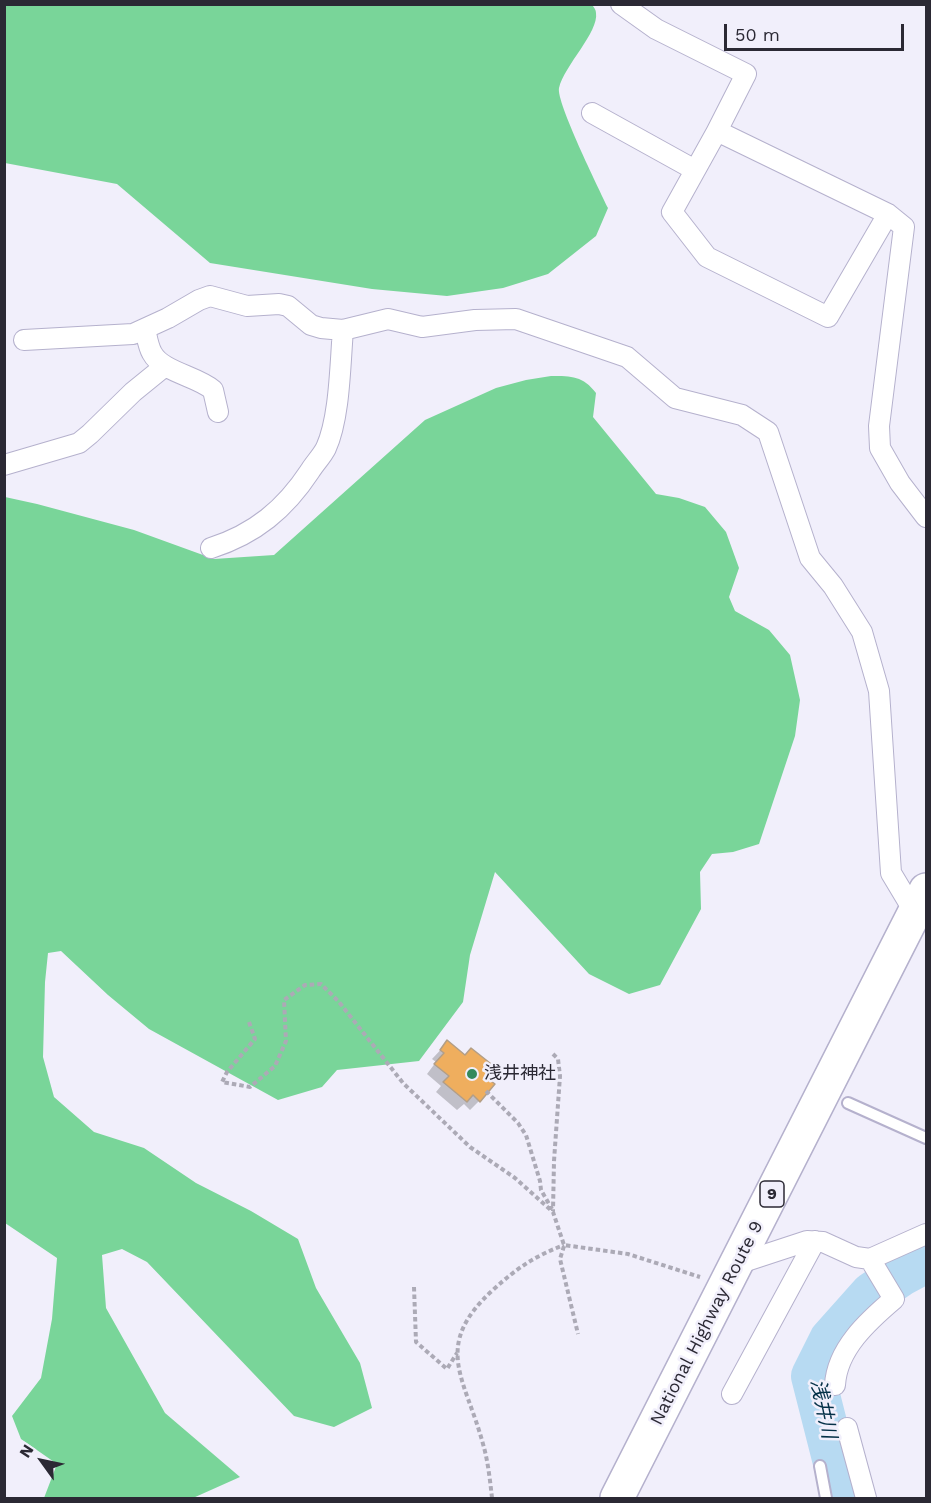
<!DOCTYPE html>
<html>
<head>
<meta charset="utf-8">
<style>
	body { margin:0 }
	#map { position:relative; width:931px; height:1503px; overflow:hidden; background:#f1effb; font-family:"Work Sans",sans-serif }
	canvas { display:block }
	.frame { position:absolute; inset:0; border:6px solid #2b2934; pointer-events:none }
	.north { position:absolute; left:12px; top:1431px; width:60px; height:60px; -webkit-text-stroke:4px #f1effb; paint-order:stroke; rotate:303deg; font-size:16px; font-weight:700; line-height:24px; text-align:center; color:#2b2934 }
	.north::after { content:''; display:block; margin:auto; width:21px; height:27px; background:#2b2934; clip-path:polygon(50% 0,100% 100%,50% 72%,0 100%) }
	.scale { position:absolute; left:724px; top:24px; width:180px; height:27px; box-sizing:border-box; border:3px solid #2b2934; border-top:0; padding-left:8px; font-size:18px; line-height:21px; white-space:nowrap; color:#2b2934; -webkit-text-stroke:4px #f1effb; paint-order:stroke }
</style>
</head>
<body>
<div id="map">
<canvas width="931" height="1503"></canvas>
<div class="frame"></div>
<div class="north">N</div>
<div class="scale">50 m</div>
</div>
<script>
const ctx = document.querySelector('canvas').getContext('2d');
ctx.lineJoin = 'round';
function fillPath(path, color) { ctx.fillStyle = color; ctx.fill(path, 'evenodd'); }
function trace(path, color, width, dash) { ctx.strokeStyle = color; ctx.lineWidth = width; ctx.lineCap = dash ? 'butt' : 'round'; ctx.setLineDash(dash || []); ctx.stroke(path); }
function write(font, color, halo, rows, align = 'center') {
  ctx.font = font + ' "Work Sans","Noto Sans JP",sans-serif'; ctx.lineWidth = 5; ctx.setLineDash([]); ctx.textBaseline = 'middle'; ctx.strokeStyle = halo; ctx.fillStyle = color; for (const [text, x, y, turn = 0] of rows) {
    ctx.save(); ctx.translate(x, y); ctx.rotate((+turn || 0) * Math.PI / 180); ctx.textAlign = isNaN(turn) ? turn : align; if (halo) ctx.strokeText(text, 0, 0); ctx.fillText(text, 0, 0); ctx.restore();
  }
}
const forest = new Path2D(`
	M4 5H592C594 7 596 10 596 13 599 32 564 66 559 88 556 102 599 189 608 208L596 236 548 274 503 288 447 296 372 289 210 263 117 184 5 163Z
	M551 376C572 376 583 376 596 393L593 417 656 494 679 498 705 507 726 532 739 568 729 597 735 611 769 630 790 655 800 700 795 736 759 844 733 852 712 854 700 872 701 909 660 985 629 994 589 974 495 872 470 955 463 1002 419 1061 337 1070 322 1087 278 1100 149 1029 108 995 61 951 48 953 45 982 43 1057 54 1097 94 1132 144 1148 196 1183 251 1211 298 1239 316 1288 360 1363 372 1408 334 1427 294 1416 147 1262 122 1249 102 1255 106 1308 165 1413 240 1477 193 1498H44L57 1464 21 1439 12 1416 41 1378 52 1319 57 1258 5 1223V497L37 504 134 530 214 559 274 555 425 420 496 388 526 380Z`);
const shadow = new Path2D(`
	M447 1043 489 1081 479 1101 470 1110 464 1104 457 1110 436 1092 441 1086 427 1074 436 1062 432 1059Z`);
const river = new Path2D(`
	M844 1498 813 1376 831 1340 872 1294 900 1275 926 1261`);
const building = new Path2D(`
	M447 1040 465 1055 471 1048 500 1071 491 1081 495 1084 480 1102 473 1095 467 1102 443 1082 449 1076 434 1064 444 1053 440 1050Z`);
const path = new Path2D(`
	M249 1022 255 1039 227 1072 222 1082 250 1087 275 1066 286 1041 284 1000 305 985 321 984 339 1002 403 1083 470 1147 515 1178 553 1212 564 1245 628 1254 700 1277
	M553 1054 558 1059 560 1076 554 1161 553 1211
	M486 1091 518 1123 526 1135 540 1181 541 1190 552 1209
	M564 1246 560 1259 578 1334
	M414 1287 416 1342 447 1369 457 1353
	M492 1498C490 1480 488 1461 483 1444 465 1377 431 1346 494 1289 517 1268 535 1256 564 1245`);
const lane = new Path2D(`
	M848 1103 926 1138
	M820 1466 826 1498`);
const street = new Path2D(`
	M621 4 656 29 746 74 717 131 888 214 904 227 879 426 880 448 900 483 926 517
	M592 113 695 170
	M717 131 672 212 707 257 828 317 888 214
	M145 329C147 337 148 346 152 353 162 372 197 376 213 390L218 412
	M24 340 133 334 168 318 199 300 210 296 247 306 279 304 288 306 311 325 321 328 343 330 388 319 422 327 475 320 516 319 627 357 675 398 742 415 768 432 810 558 833 586 862 632 879 691 891 873 915 913
	M4 465 79 443 90 434 133 392 165 366
	M211 548C255 534 285 509 310 471 315 463 322 456 326 448 340 417 340 364 343 330
	M737 1264 807 1241 823 1242 856 1257 870 1259 926 1234
	M835 1385C837 1349 868 1321 894 1299L870 1259
	M732 1394 815 1241
	M847 1428 866 1498`);
const highway = new Path2D(`
	M617 1498 926 890`);
const markers = [
	[472,1074,6,"#35895c"]
];
const shields = [
	[772,1194,24]
];
const shieldNames = [
	["9",772,1194]
];
const poiNames = [
	["浅井神社",484,1074]
];
const streetNames = [
	["National Highway Route 9",707,1323,-63]
];
const waterNames = [
	["浅井川",823,1409,78]
];
fillPath(forest, '#79d599');
fillPath(shadow, '#0003');
trace(river, '#b7daf2', 44);
fillPath(building, '#efae5e');
trace(building, '#b29e87', 1.5);
trace(lane, '#b5b1cd', 14);
trace(street, '#b5b1cd', 22);
trace(highway, '#b5b1cd', 36);
trace(path, '#acaab6', 4, [4.5, 3]);
trace(lane, '#fff', 10);
trace(street, '#fff', 20);
trace(highway, '#fff', 33);
for (const [x, y, r, color] of markers) { const dot = new Path2D(); dot.arc(x, y, r, 0, 2 * Math.PI); ctx.fillStyle = color; ctx.fill(dot); trace(dot, '#f1effb', 2); }
for (const [x, y, w] of shields) { const box = new Path2D(); box.roundRect(x - w / 2, y - 13, w, 26, 4.5); ctx.fillStyle = '#f1effb'; ctx.fill(box); trace(box, '#2b2934', 1.5); }
write('bold 16px', '#2b2934', null, shieldNames);
write('18px', '#2b2934', '#f1effb', poiNames, 'left');
write('18px', '#2b2934', '#f1effb', streetNames);
write('italic 20px', '#053148', '#f1effb', waterNames);
</script>
</body>
</html>
